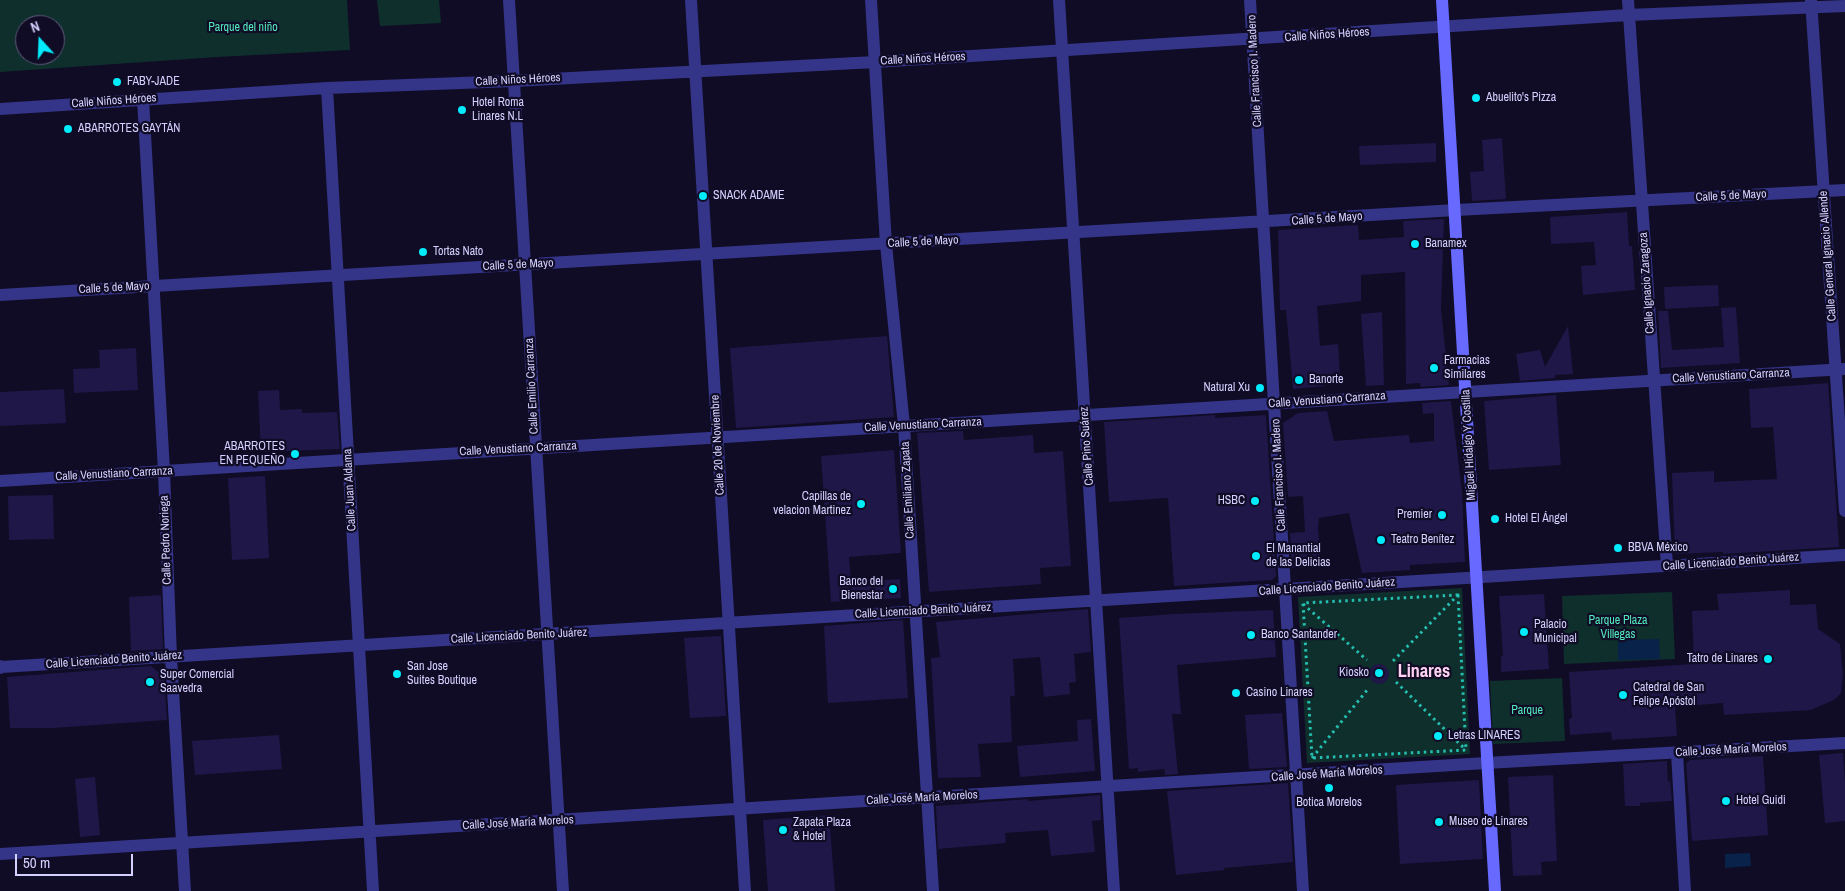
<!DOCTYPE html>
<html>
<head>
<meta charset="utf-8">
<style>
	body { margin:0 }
	#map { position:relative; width:1845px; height:891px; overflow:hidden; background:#100c25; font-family:"Archivo Narrow",sans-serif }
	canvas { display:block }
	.north { position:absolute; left:15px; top:15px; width:50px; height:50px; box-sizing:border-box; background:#100c25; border:1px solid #5e5a7c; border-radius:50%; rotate:340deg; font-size:14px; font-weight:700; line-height:20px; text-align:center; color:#d4d0ff }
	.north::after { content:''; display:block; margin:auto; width:18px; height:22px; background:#00ebfb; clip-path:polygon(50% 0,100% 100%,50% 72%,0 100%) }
	.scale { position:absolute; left:15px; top:854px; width:118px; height:22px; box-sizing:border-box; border:2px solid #d4d0ff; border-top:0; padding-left:6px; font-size:15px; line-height:18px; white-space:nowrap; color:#d4d0ff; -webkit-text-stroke:4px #100c25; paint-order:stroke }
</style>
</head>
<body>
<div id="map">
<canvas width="1845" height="891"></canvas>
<div class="north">N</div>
<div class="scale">50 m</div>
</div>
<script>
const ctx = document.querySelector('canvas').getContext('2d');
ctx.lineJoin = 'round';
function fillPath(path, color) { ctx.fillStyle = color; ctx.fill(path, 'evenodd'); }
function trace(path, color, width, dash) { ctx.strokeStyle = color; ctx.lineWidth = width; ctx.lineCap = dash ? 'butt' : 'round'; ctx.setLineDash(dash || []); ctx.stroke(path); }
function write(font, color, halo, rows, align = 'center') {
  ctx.font = font + ' "Archivo Narrow",sans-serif'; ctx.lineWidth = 4.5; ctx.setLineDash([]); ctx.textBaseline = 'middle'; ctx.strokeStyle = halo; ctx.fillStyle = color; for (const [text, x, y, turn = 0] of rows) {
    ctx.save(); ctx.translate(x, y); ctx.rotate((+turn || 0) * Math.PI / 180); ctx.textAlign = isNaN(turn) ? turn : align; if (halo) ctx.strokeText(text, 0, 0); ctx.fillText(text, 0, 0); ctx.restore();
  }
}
const green = new Path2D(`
	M0 0H347L350 50 217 57 0 72ZM25 25H55V55H25Z
	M377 0H439L441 23 380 26Z
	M1462 588 1470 754 1307 763 1298 597Z
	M1672 592 1675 659 1564 664 1562 596Z
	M1562 678 1565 741 1493 744 1490 681Z`);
const water = new Path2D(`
	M1659 639 1660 659 1618 660V640Z
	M1750 853 1751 866 1725 868V854Z`);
const building = new Path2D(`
	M1502 138 1506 199 1472 201 1470 172 1484 171 1482 140Z
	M1436 143V162L1360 165 1359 146Z
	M1627 212 1629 246H1632L1635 290 1583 295 1581 266 1596 265 1594 242 1551 244 1550 217Z
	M1444 219 1441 309 1449 385 1421 387 1420 383 1406 384 1405 272 1361 275V301L1317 306 1320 346 1338 344 1340 375 1324 377 1325 386 1293 389 1286 310H1280L1278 230 1358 225 1359 240 1404 237 1403 221Z
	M1718 285 1719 306 1665 309 1664 287Z
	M1736 307 1740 363 1661 368 1658 311H1668L1672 350 1724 347 1721 308Z
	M1382 312 1384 385 1366 386 1361 314Z
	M1568 326 1573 374 1555 375V378L1520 381 1516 354 1540 350 1545 367Z
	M887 336 894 417 736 428 730 348Z
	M136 348 138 390 74 393 73 369 100 368 99 350Z
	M1828 383 1839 547 1723 554V552L1675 554 1672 473 1714 471V482L1777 479 1773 427 1751 428 1749 389Z
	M64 389 66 423 0 426V392Z
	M279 390 280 410 302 409V413L337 412 340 449 261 452 258 391Z
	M1556 395 1561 465 1489 470 1484 401Z
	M1451 401 1462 492 1465 562 1410 565V570L1362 573 1349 513 1319 518 1318 528 1321 567 1292 568 1290 533 1305 532 1303 496 1288 497 1283 423 1298 413 1327 411 1334 441 1409 435 1410 443 1434 441V413L1423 414 1422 403Z
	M1215 415V418L1266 415 1276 576 1272 580 1174 586 1168 498 1109 502 1104 422Z
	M963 431 964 440 1033 435 1034 453 1063 451 1071 566 1040 568 1041 584 929 592 917 433Z
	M894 450 901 553 849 557 851 582 900 579 901 598 831 602 821 456Z
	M265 476 269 558 232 560 228 478Z
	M53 495 54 539 9 540 8 496Z
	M1790 590V605L1816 604 1818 629 1840 644 1843 674 1841 693 1834 700 1811 710 1724 715 1723 703 1675 707 1677 736 1612 740 1611 732 1570 735 1569 719 1572 718 1569 672 1694 664 1692 611 1719 610 1717 594Z
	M1544 594 1549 669 1501 672V656H1503L1499 596Z
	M161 595 163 649 131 651 129 597Z
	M1088 609 1091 652 1074 654 1076 682 1069 683 1070 694 1044 697 1040 657 1013 659 1015 696H1010L1012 742 978 744 981 777 938 778 931 658 940 657 936 622Z
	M1273 610 1276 657 1177 665 1181 714H1172L1178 774 1165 775 1164 769 1138 772V768L1129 769 1119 618 1173 614Z
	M903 620 908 698 828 703 824 626Z
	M721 636 726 716 690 718 684 638Z
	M1369 674a10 10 0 1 1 20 0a10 10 0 1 1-20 0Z
	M151 666 164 677 167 720 53 728H10L7 677Z
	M1282 713 1287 767 1249 769 1245 715Z
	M1091 719 1095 771 1020 777 1017 746 1078 741 1077 720Z
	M279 735 282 769 195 775 192 741Z
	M1843 753 1845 782V821L1825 823 1819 755Z
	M1763 756 1768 835 1692 841 1686 764 1690 760Z
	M1667 761 1668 783 1670 780 1672 801 1640 803V806H1625L1623 764Z
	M1553 775 1557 861 1541 862 1542 875 1513 876 1508 777Z
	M95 777 100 835 80 837 75 779Z
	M1479 780 1483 859 1400 864 1396 785Z
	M1288 783 1293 862 1224 868V870L1176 875 1167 791Z
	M1100 795 1101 820 1092 821 1095 852 1051 856 1048 830 1005 833 1006 843 938 849 936 806 1028 799V801Z
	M829 815 835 891H768L763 820Z`);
const path = new Path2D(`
	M1458 595 1466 750 1312 758 1303 603Z
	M1303 604 1367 660
	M1393 661 1457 596
	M1396 682 1466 750
	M1312 758 1368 689`);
const minor = new Path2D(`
	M509 0 563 891
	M691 0 745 891
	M871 0 886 244 904 426 933 891
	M1059 0 1114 891
	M1250 0 1303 891
	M1628 0 1667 566
	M1811 0 1845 511
	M327 88 373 891
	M143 99 164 471 171 657 185 891
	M0 109 327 88 514 81 875 62 1629 15 1845 6
	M0 295 1456 210 1845 190
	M0 481 1845 369
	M1 667 1845 555
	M1677 753 1685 891
	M0 854 1486 763 1845 743`);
const tertiary = new Path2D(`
	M0 666V668`);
const secondary = new Path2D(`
	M1442 0C1462 297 1475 594 1495 891`);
const markers = [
	[117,82,5,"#00ebfb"],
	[1476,98,5,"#00ebfb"],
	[462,110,5,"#00ebfb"],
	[68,129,5,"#00ebfb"],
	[703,196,5,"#00ebfb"],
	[1415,244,5,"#00ebfb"],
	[423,252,5,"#00ebfb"],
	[1434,368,5,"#00ebfb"],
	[1299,380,5,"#00ebfb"],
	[1260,388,5,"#00ebfb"],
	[295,454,5,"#00ebfb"],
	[1255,501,5,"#00ebfb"],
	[861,504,5,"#00ebfb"],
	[1442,515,5,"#00ebfb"],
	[1495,519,5,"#00ebfb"],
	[1381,540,5,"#00ebfb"],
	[1618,548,5,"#00ebfb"],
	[1256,556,5,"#00ebfb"],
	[893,589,5,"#00ebfb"],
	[1524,632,5,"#00ebfb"],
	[1251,635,5,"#00ebfb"],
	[1768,659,5,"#00ebfb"],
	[1379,673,5,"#00ebfb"],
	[397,674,5,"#00ebfb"],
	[150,682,5,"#00ebfb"],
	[1236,693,5,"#00ebfb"],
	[1623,695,5,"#00ebfb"],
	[1438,736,5,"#00ebfb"],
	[1329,788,5,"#00ebfb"],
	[1726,801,5,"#00ebfb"],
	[1439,822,5,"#00ebfb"],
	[783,830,5,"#00ebfb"]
];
const parkNames = [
	["Parque del niño",243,28],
	["Parque Plaza",1618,621],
	["Villegas",1618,635],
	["Parque",1527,711]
];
const streetNames = [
	["Calle Niños Héroes",1327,35,-4],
	["Calle Niños Héroes",923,59,-3],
	["Calle Francisco I. Madero",1255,71,-93],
	["Calle Niños Héroes",518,80,-3],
	["Calle Niños Héroes",114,101,-4],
	["Calle 5 de Mayo",1731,196,-3],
	["Calle 5 de Mayo",1327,219,-4],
	["Calle 5 de Mayo",923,242,-3],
	["Calle General Ignacio Allende",1828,256,-94],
	["Calle 5 de Mayo",518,265,-3],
	["Calle Ignacio Zaragoza",1647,283,-94],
	["Calle 5 de Mayo",114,288,-3],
	["Calle Venustiano Carranza",1731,376,-3],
	["Calle Emilio Carranza",532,386,-93],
	["Calle Venustiano Carranza",1327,400,-4],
	["Calle Venustiano Carranza",923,425,-3],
	["Calle 20 de Noviembre",718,445,-93],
	["Miguel Hidalgo Y Costilla",1469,445,-93],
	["Calle Pino Suárez",1087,446,-94],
	["Calle Venustiano Carranza",518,449,-3],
	["Calle Venustiano Carranza",114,474,-3],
	["Calle Francisco I. Madero",1279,475,-93],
	["Calle Juan Aldama",350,490,-93],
	["Calle Emiliano Zapata",908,490,-93],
	["Calle Pedro Noriega",166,540,-92],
	["Calle Licenciado Benito Juárez",1731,562,-4],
	["Calle Licenciado Benito Juárez",1327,587,-4],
	["Calle Licenciado Benito Juárez",923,611,-3],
	["Calle Licenciado Benito Juárez",519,636,-3],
	["Calle Licenciado Benito Juárez",114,660,-4],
	["Calle José María Morelos",1731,750,-3],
	["Calle José María Morelos",1327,774,-4],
	["Calle José María Morelos",922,798,-3],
	["Calle José María Morelos",518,823,-3]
];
const poiNames = [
	["FABY-JADE",127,82],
	["Abuelito's Pizza",1486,98],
	["Hotel Roma",472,103],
	["Linares N.L",472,117],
	["ABARROTES GAYTÁN",78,129],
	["SNACK ADAME",713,196],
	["Banamex",1425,244],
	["Tortas Nato",433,252],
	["Farmacias",1444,361],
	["Similares",1444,375],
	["Banorte",1309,380],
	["Natural Xu",1250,388,"right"],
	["ABARROTES",285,447,"right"],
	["EN PEQUEÑO",285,461,"right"],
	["Capillas de",851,497,"right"],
	["velacion Martinez",851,511,"right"],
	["HSBC",1245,501,"right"],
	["Premier",1432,515,"right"],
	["Hotel El Ángel",1505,519],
	["Teatro Benítez",1391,540],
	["BBVA México",1628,548],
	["El Manantial",1266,549],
	["de las Delicias",1266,563],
	["Banco del",883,582,"right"],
	["Bienestar",883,596,"right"],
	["Palacio",1534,625],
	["Municipal",1534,639],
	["Banco Santander",1261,635],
	["Tatro de Linares",1758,659,"right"],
	["San Jose",407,667],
	["Suites Boutique",407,681],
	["Kiosko",1369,673,"right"],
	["Super Comercial",160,675],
	["Saavedra",160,689],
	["Catedral de San",1633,688],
	["Felipe Apóstol",1633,702],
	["Casino Linares",1246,693],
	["Letras LINARES",1448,736],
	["Hotel Guidi",1736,801],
	["Botica Morelos",1329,803,"center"],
	["Museo de Linares",1449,822],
	["Zapata Plaza",793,823],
	["& Hotel",793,837]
];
const districtNames = [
	["Linares",1424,672]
];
fillPath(green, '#0f2f2d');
fillPath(water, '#082249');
fillPath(building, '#1f1747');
trace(path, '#25bfb0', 3, [2.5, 4]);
trace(minor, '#343488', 12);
trace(tertiary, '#343488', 12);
trace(secondary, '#6769ff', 12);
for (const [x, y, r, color] of markers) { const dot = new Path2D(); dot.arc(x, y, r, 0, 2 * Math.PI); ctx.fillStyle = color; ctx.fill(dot); trace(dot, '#100c25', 2); }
write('12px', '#53e9be', '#100c25', parkNames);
write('12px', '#d4d0ff', '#100c25', streetNames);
write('12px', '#d4d0ff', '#100c25', poiNames, 'left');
write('bold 18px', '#ffd2f0', '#100c25', districtNames);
</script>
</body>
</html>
